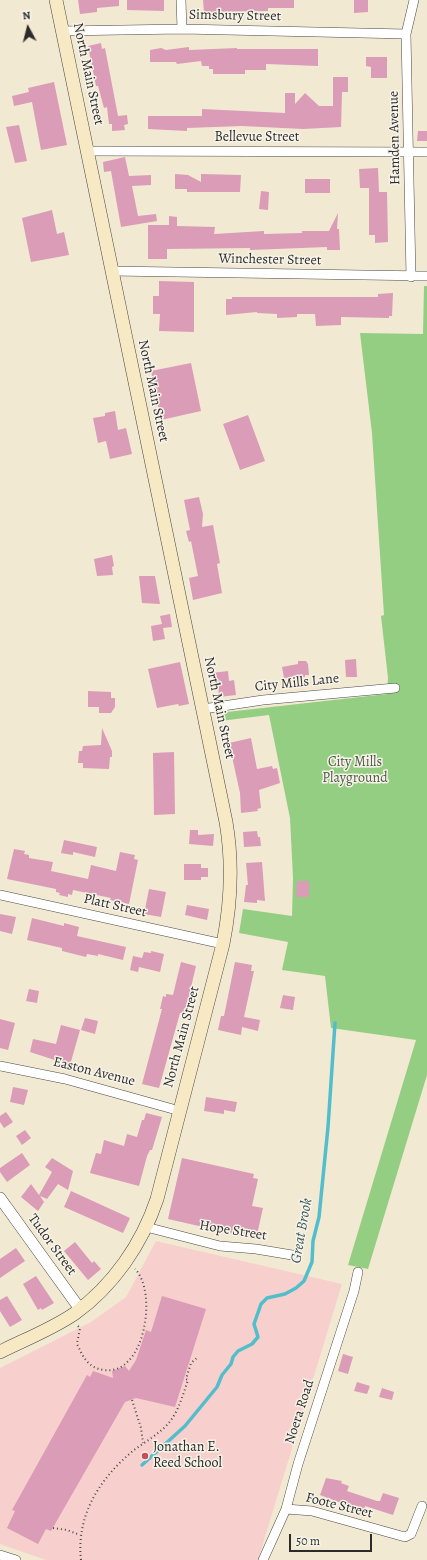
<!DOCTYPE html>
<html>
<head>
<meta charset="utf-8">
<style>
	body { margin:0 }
	#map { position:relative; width:427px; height:1560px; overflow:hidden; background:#f2e9d3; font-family:Alegreya,serif }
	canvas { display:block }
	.north { position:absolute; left:8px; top:8px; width:40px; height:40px; -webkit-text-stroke:3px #f7f3e8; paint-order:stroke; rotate:353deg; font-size:11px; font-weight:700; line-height:16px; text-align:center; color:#2b2b2b }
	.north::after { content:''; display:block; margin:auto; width:14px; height:18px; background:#2b2b2b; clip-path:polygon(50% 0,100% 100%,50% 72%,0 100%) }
	.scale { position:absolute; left:289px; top:1534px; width:83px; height:18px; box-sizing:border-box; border:2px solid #2b2b2b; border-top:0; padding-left:5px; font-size:12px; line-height:14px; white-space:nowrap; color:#2b2b2b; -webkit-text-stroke:3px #f7f3e8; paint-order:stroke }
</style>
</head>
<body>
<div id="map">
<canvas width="427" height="1560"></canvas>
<div class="north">N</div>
<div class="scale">50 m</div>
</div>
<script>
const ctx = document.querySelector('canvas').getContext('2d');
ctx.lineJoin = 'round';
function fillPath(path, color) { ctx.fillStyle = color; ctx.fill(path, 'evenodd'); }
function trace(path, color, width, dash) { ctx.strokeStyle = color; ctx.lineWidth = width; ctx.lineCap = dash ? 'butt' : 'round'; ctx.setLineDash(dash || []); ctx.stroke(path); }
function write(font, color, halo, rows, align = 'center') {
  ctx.font = font + ' Alegreya,serif'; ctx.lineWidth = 3; ctx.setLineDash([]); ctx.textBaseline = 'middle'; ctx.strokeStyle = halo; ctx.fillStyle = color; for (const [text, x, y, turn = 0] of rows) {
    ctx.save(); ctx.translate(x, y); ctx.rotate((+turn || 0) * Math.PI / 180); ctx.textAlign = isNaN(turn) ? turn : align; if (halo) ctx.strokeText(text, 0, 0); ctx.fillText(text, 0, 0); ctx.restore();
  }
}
const built = new Path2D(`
	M156 1241 342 1284 258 1560H46L0 1544V1368L91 1322 126 1297Z`);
const green = new Path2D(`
	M424 286H427V1075L368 1269 348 1265 416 1040 331 1028 325 976 282 970 288 942 239 933 243 909 292 916 293 878 290 818 269 715 220 721 218 713 387 694 388 678 381 616 384 615 372 433 360 333 423 334Z`);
const stream = new Path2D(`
	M142 1465 185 1426 217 1387 222 1375 231 1364 233 1357 238 1351 252 1344 258 1337 254 1324 261 1304 267 1298 285 1294 296 1288 304 1281 312 1262 313 1241 319 1217 328 1127 335 1023`);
const building = new Path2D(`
	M78 0H119V6L97 8V12L80 14Z
	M127 0H164V11L127 10Z
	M203 0H294V8H268V11L204 12Z
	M354 0H368V12L354 13Z
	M101 43 102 49 105 48 118 116 127 115 128 124 124 125 125 130 112 131V124H109L107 107 104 108 98 86H96L88 46Z
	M189 47V50L237 48V49H318V66L266 64V70H245V74H213V69H209V66H202L201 61 177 64 176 62H150V50L161 48 166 50Z
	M366 57H387V78H371V67L366 66Z
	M333 77H348V92H342L341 127 303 129 242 126 187 128V131L148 129V116H202V109L285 113V93H295V104L305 93 319 106H333Z
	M54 82 67 145 41 150 32 102 14 106 12 96 29 92 28 88Z
	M19 125 27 161 15 163 6 127Z
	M418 131H427V141H417Z
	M125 157 129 176 151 175V185L132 186 138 216 156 214 157 221 121 227 111 171 104 172 103 162Z
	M378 168 379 192H387L388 242 375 243V235H369V188H360L359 169Z
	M175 174 188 175 201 182V174L241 175 240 192H187V189H175Z
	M305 179H330V193H305Z
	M261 191 269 192 268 210 259 209Z
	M52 210 57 234 64 232 69 255 31 262 22 218Z
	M338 213 337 229H339L340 250H327V247L250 250V248L167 249V259H148V225H169V216L177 217V226L215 227 214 234 264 231V234L302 233V231H329Z
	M159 281 194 282V332L159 331 160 314H153V296H159Z
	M393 293 392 316H389V318L341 317V325L316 326 315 314H297V317L277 318V314L257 313V312L226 315V299H232V297H378V294Z
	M191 363 201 411 161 420 151 371Z
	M115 411 118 430 126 428 132 454 110 459 106 441 98 443 93 418 105 416V413Z
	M248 415 265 461 240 470 223 424Z
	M199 497 203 514 202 527 213 525 220 563 217 564 222 593 193 600 189 578 198 576 191 541 189 542 186 531 190 530 184 500Z
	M112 555 114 566 112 567 113 575 97 576 94 559Z
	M139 576H155L160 604 142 603Z
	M170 614 172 627 163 628 165 639 153 641 151 626 162 624 160 616Z
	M356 659 357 677H346L345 660Z
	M298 661H306L308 664 309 675H305V677L284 678 282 667 298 664Z
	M180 662 189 704 179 706 178 704 157 708 148 669Z
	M228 671 229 681 234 680 236 695 219 697 218 685H214L212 673Z
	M88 691 111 692V698H115V707L111 713H99V707H88Z
	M102 728 112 751V757H110L109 769 83 768V763H78L79 751H82L83 746 101 745Z
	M251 738 257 769 272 766 273 769 277 768 280 783 259 790 261 808 257 809 258 811 241 813 240 793 229 743Z
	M174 752 175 814 154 815 153 753Z
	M190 830H198V835L214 834 213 846 189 844Z
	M257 831 258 837H260L261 846 244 847 243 832Z
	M64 840 97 847 95 857 73 852V855L61 853Z
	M14 849 25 851 24 854 29 855V858L53 862 51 871 88 879 91 865 116 871 120 852 135 855 134 859 138 860 129 904 110 900 111 898 73 890 72 895 68 894V897L59 895 60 893 56 892V889L7 879Z
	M262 862 265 901 257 900V903L244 902 246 885H248L246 863Z
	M184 864H201V868H208V877H201V880H184Z
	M297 881H309V897H296Z
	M149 889 166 892 161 917 144 914Z
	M187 905 209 909 207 920 185 915Z
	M0 914 16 917 12 934 0 931Z
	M32 918 64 926V923L79 927 77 936 126 947 123 960 98 954V956L87 954 86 957 62 951V948L27 940Z
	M151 951 164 954 160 972 139 967 138 972 130 970 133 956 142 958 144 952 151 953Z
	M181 962 196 966 185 1013H180L159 1088 142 1084 162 1009H160L163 996 166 997V994L173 995Z
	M235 962 252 965 251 971H254L244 1017 260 1020 258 1031 242 1027 241 1035 218 1030 221 1016H224Z
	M29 989 39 991 37 1003 26 1001Z
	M283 995 295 997 293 1010 280 1008Z
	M85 1018 98 1021 95 1034 81 1030Z
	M0 1019 15 1023 8 1050 0 1048Z
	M61 1025 80 1030 70 1065 30 1052 33 1039 56 1044Z
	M13 1087 28 1090 24 1105 10 1102Z
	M206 1097 237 1102 235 1112 224 1110V1114L204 1111Z
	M6 1112 13 1122 4 1128 0 1122V1116Z
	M146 1113 162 1117 152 1150H150L147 1156 139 1186 90 1173 96 1153 101 1154 104 1140 124 1146 127 1134 137 1137 142 1120H144Z
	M25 1130 31 1138 22 1145 16 1136Z
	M22 1153 30 1165 7 1182 0 1172V1168Z
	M52 1158 73 1171 68 1190 58 1184 47 1199 40 1196 44 1202 38 1211 21 1197 31 1184 39 1195 52 1172 45 1167Z
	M182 1158 254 1174 253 1178 258 1179 252 1206 263 1208 256 1239 168 1219Z
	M71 1191 130 1218 123 1233 64 1207Z
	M75 1242 92 1263 94 1261 101 1269 88 1280 64 1251Z
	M16 1248 25 1261 0 1278V1259Z
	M36 1276 54 1303 42 1310 41 1308 38 1310 23 1284Z
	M7 1296 22 1320 10 1327 0 1311V1300Z
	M162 1296 206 1309 175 1407 136 1398 125 1402 51 1531 46 1529 38 1544 7 1528 15 1511 12 1510 87 1375 90 1377 93 1371 113 1378 112 1371 125 1366 129 1371 136 1360 146 1330 151 1332Z
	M343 1354 353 1357 348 1374 338 1371Z
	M357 1382 370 1386 367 1394 354 1391Z
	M382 1388 394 1392 392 1400 379 1397Z
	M326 1478 342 1481 341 1483 349 1486 347 1491 377 1501H380L383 1493 399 1498 393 1515 365 1506 362 1516 350 1512 352 1507 320 1495Z`);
const path = new Path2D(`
	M78 1326 80 1328 77 1344C83 1357 88 1368 104 1370 145 1376 158 1292 135 1269
	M132 1400 141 1428 143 1443
	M53 1528 67 1530 80 1535
	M81 1560C76 1515 100 1478 134 1450 144 1443 155 1436 164 1428 178 1415 182 1397 188 1380L186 1379 191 1363 198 1357`);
const minor = new Path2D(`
	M181 0 182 29
	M62 31 182 29 406 34
	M87 151 427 152
	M112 271 427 276
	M411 277 406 34 414 0
	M203 709 263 700 395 688
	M0 895 223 944
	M0 1066 65 1079 180 1111
	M146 1227 220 1246 256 1249 292 1255
	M286 1509 312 1511 405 1537 411 1534 422 1506
	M0 1555 16 1560
	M263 1560 286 1509 298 1464 354 1291 358 1272`);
const tertiary = new Path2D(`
	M0 1198 80 1309`);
const secondary = new Path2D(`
	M0 1352C24 1340 52 1329 74 1314 113 1286 142 1244 157 1199L223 944C231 904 233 863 226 822L56 0`);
const markers = [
	[145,1456,4,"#d1495b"]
];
const streetNames = [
	["Simsbury Street",235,16,1],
	["North Main Street",88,74,78],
	["Bellevue Street",257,138],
	["Hamden Avenue",395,138,-91],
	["Winchester Street",270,260,1],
	["North Main Street",153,391,78],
	["City Mills Lane",297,683,-6],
	["North Main Street",219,708,78],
	["Platt Street",115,906,13],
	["North Main Street",182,1037,-75],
	["Easton Avenue",94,1072,14],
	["Hope Street",233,1231,9],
	["Tudor Street",52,1245,54],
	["Noera Road",300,1412,-72],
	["Foote Street",339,1506,14]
];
const parkNames = [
	["City Mills",355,763],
	["Playground",355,779]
];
const poiNames = [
	["Jonathan E.",153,1448],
	["Reed School",153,1464]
];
const waterNames = [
	["Great Brook",302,1231,-80]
];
fillPath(built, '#f7d0cd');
fillPath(green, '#94ce82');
trace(stream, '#52becc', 3.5);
fillPath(building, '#da9cb7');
trace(minor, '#494844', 10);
trace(tertiary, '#494844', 12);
trace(secondary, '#494844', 14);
trace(path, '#494844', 2, [1, 3]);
trace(minor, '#fff', 9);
trace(tertiary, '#fff', 11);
trace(secondary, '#f7e9c3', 13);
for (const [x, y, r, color] of markers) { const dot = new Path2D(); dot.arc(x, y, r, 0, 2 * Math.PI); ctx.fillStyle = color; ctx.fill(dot); trace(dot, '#f7f3e8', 1.5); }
write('14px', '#2b2b2b', '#f7f3e8', streetNames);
write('14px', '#4a5c45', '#f7f3e8', parkNames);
write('14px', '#2b2b2b', '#f7f3e8', poiNames, 'left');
write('italic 15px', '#37575b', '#f7f3e8', waterNames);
</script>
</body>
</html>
